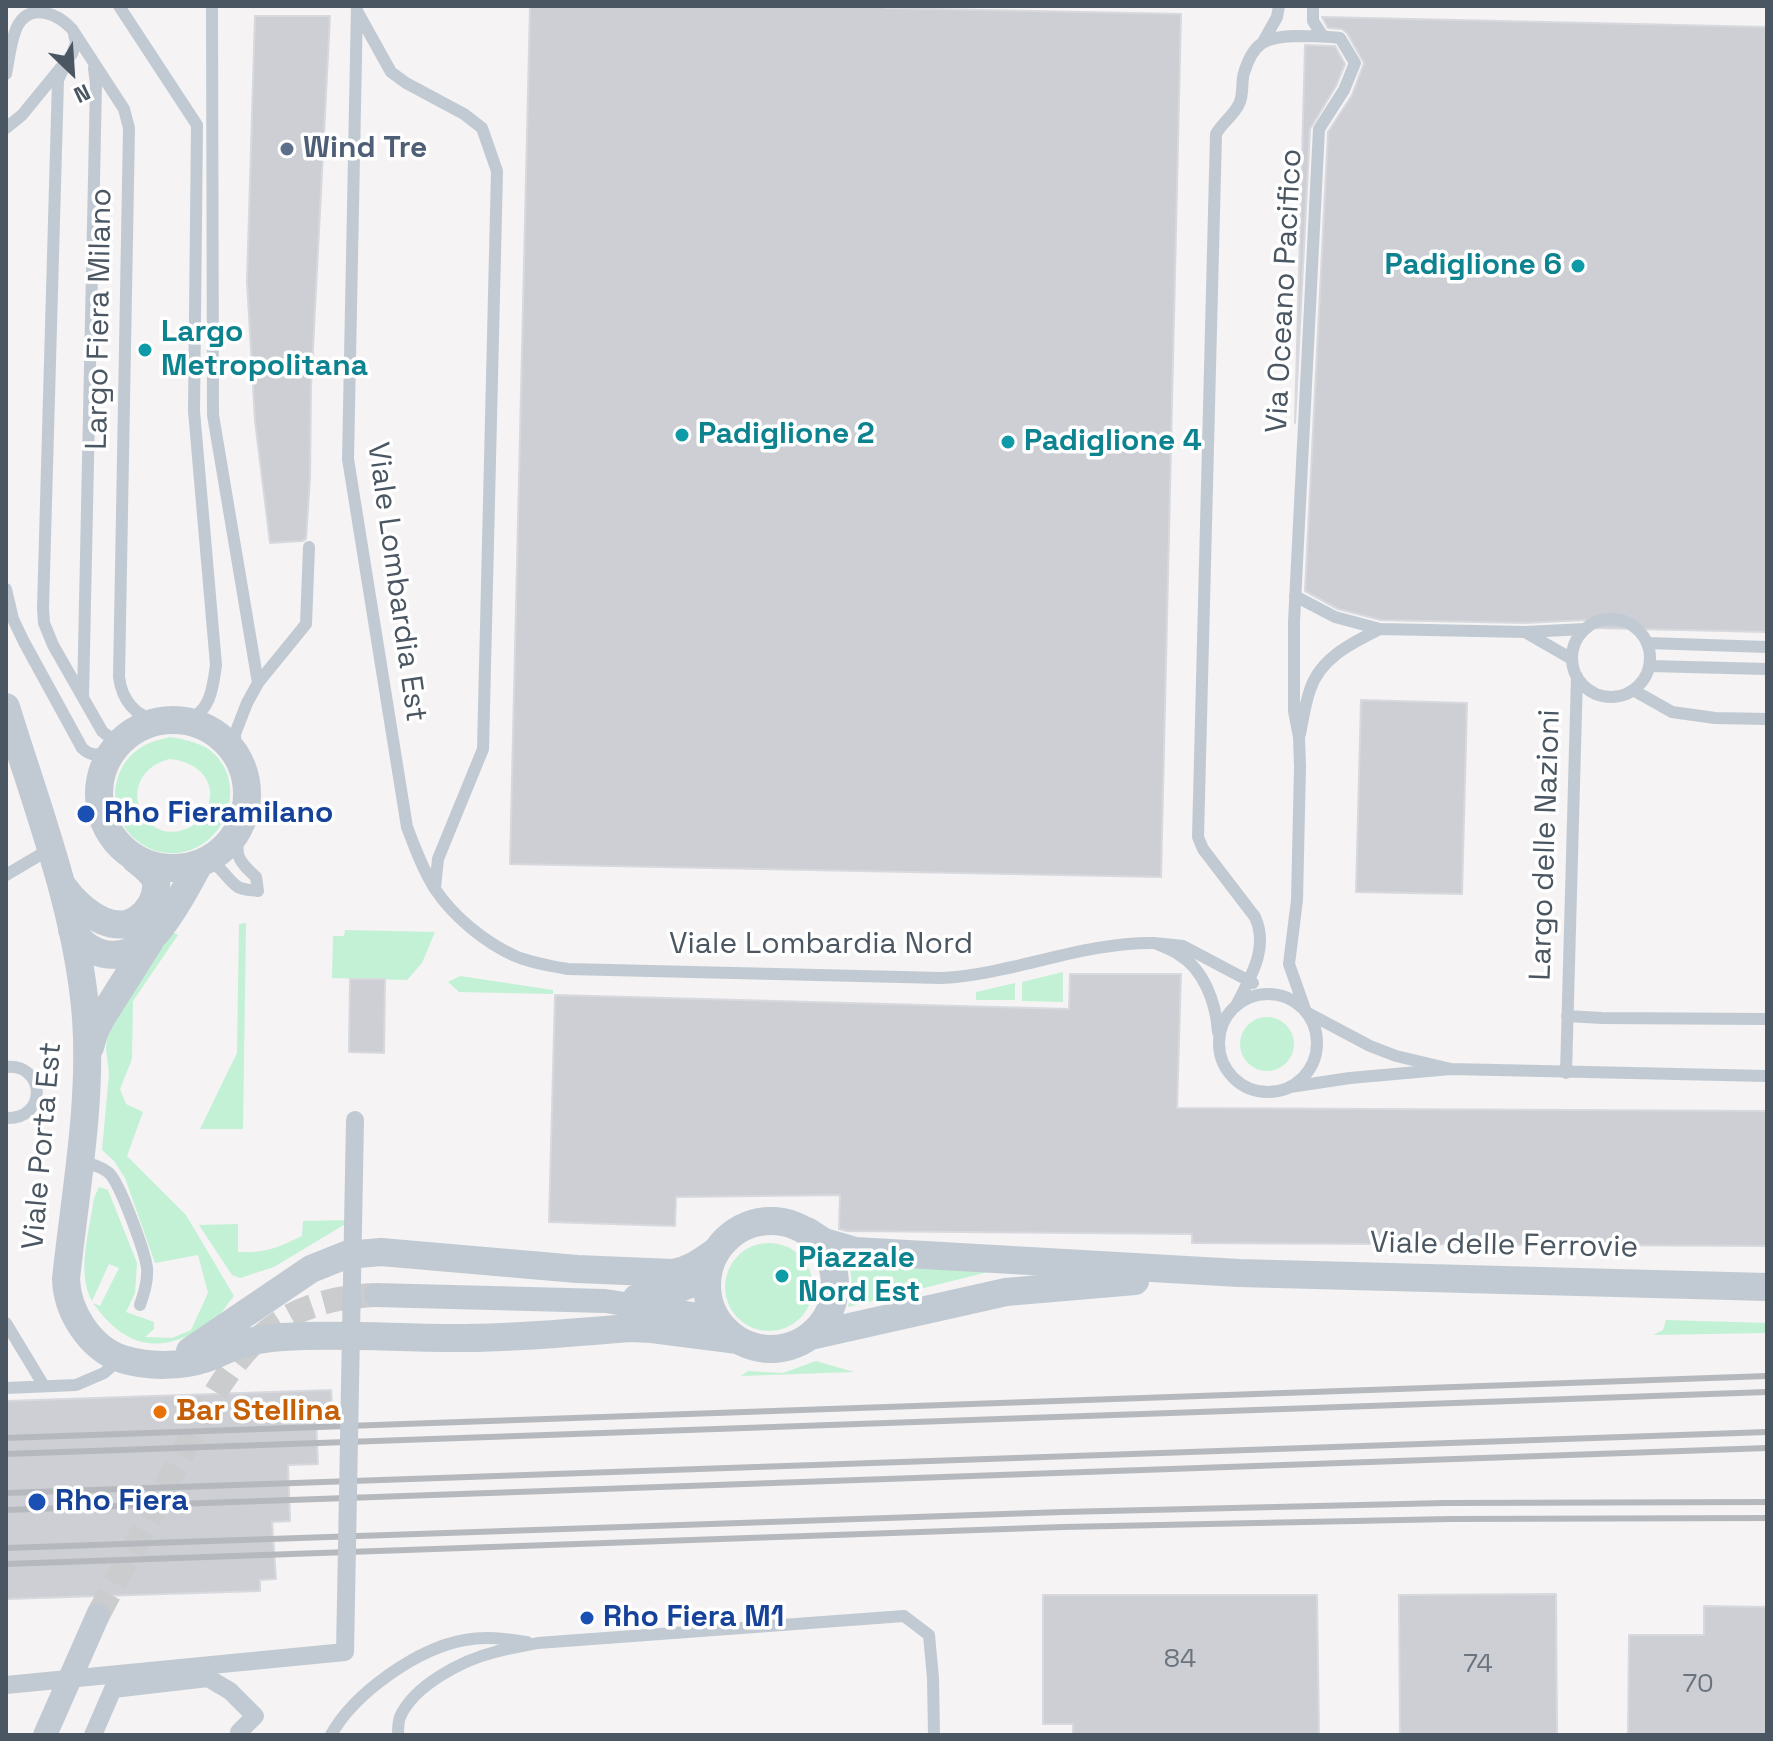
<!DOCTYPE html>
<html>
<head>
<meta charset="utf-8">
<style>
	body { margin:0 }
	#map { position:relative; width:1773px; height:1741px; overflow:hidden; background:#f5f3f3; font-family:"Space Grotesk",sans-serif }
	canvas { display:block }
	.frame { position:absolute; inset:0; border:8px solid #4a5661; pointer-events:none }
	.north { position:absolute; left:32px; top:32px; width:80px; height:80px; -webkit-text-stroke:6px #fff; paint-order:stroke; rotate:155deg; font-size:22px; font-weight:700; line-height:32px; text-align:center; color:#4a5661 }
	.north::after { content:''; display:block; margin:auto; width:28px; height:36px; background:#4a5661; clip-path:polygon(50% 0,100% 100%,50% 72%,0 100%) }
</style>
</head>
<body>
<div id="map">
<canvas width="1773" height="1741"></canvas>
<div class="frame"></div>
<div class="north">N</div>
</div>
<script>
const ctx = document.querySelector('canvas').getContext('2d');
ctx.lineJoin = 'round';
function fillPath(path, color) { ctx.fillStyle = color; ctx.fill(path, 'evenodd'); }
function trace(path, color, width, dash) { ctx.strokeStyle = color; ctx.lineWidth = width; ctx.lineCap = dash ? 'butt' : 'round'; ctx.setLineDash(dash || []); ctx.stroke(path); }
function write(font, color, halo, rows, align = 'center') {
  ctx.font = font + ' "Space Grotesk",sans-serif'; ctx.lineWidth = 7; ctx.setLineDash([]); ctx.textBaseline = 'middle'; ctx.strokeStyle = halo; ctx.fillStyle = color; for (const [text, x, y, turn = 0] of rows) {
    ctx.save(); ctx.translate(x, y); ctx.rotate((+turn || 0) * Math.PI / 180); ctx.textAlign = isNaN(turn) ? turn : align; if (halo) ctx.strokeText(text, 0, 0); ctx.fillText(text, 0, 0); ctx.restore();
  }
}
const green = new Path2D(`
	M170 737C182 739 193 741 205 747 256 778 224 864 160 852 147 849 133 840 125 828 105 798 116 755 152 742 157 740 164 739 170 737ZM169 759C198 761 221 783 205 813 200 821 194 826 186 829 141 847 112 775 169 759Z
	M246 923 243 1129H200L237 1053 239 924Z
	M345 930 435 932 422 963 407 980 332 978 333 936H344Z
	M171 931 178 935 133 1001 132 1059 120 1089 126 1104 143 1112 127 1156 186 1215 234 1296C226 1306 218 1318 209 1326 201 1332 189 1336 180 1339 140 1353 115 1333 93 1303L100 1306 119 1268 109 1264 92 1301C76 1274 90 1228 94 1198L99 1187 108 1190 137 1263 135 1293 126 1312 154 1322V1329L145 1337 172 1338 191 1330 208 1293 198 1255 155 1263 125 1178 114 1161 102 1150 109 1074 106 1048 108 1031Z
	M1063 972V1002L1022 1001V982Z
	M460 976 553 990V994L459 992 448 982Z
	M1015 983V1000H976V992Z
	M1240 1044a27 27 0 1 1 54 0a27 27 0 1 1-54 0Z
	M352 1220 274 1267 240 1278 232 1275 199 1225 238 1224V1252C266 1253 277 1248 302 1236L303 1221Z
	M725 1287a44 44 0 1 1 88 0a44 44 0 1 1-88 0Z
	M847 1259 1012 1266 848 1307C853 1291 853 1275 847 1259Z
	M1666 1320 1767 1323V1333L1653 1335 1663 1330Z
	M816 1361 854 1372 741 1376 748 1371 783 1373Z`);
const building = new Path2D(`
	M530 6H884V8L1181 14 1161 877 510 864Z
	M255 16H330L311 387 310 478 306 539 302 541 270 543 255 421 247 281Z
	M1322 17 1767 27V632L1594 628 1590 621 1585 620 1525 623 1381 620 1338 609 1305 591 1328 132 1352 95 1364 63 1347 33 1342 29 1328 28Z
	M1305 45 1335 46 1345 64 1336 86 1310 129 1295 423Z
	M1361 700 1467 703 1462 894 1356 892Z
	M1070 974H1181L1177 1108 1767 1111V1246L1192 1243V1234L847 1231 839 1229 840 1195 676 1197 675 1226 549 1222 555 995 1069 1009Z
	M350 979H385L384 1053 349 1052Z
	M331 1390 333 1419 316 1420 318 1464 288 1465 290 1521 272 1522 276 1579 260 1580V1591L6 1599V1401Z
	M1556 1594 1557 1735H1400L1399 1595Z
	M1043 1595H1317L1319 1735H1073V1724H1043Z
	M1704 1606 1767 1607V1735H1628L1629 1635H1704Z`);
const minorTunnel = new Path2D(`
	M98 1615C123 1568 148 1521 172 1474 201 1420 227 1355 281 1321 309 1303 341 1297 374 1295`);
const service = new Path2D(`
	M119 6 197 125 194 411 216 665C213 688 210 715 184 720
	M212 6 213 415 258 683
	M357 6 348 459 407 827C415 848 423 870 435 889 453 916 484 942 515 956 532 963 550 966 568 969L942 978C1014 974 1082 942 1154 943
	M1313 6V21L1322 35
	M357 11 391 72 406 83 464 114 482 128 497 171 483 749 438 859 435 888
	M1263 42 1277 17 1279 6
	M68 59 58 80 43 608 44 623 53 645 102 731C110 739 117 740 127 735
	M6 74C9 60 11 37 18 25 31 2 58 14 72 29L124 109 129 128 119 677C122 700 135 717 158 720
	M6 128 22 115 72 54 76 43 74 34
	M6 589 13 619 24 642 82 748C93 759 103 754 114 747
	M1295 596 1335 617 1380 629 1525 632 1585 629
	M1572 658a39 39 0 1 1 78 0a39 39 0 1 1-78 0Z
	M1525 632 1572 659
	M1648 643 1767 647
	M1649 666 1767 669
	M1633 690 1672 712 1715 718 1767 719
	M83 697 96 84 94 68
	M1300 734C1303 719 1305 704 1310 690 1320 658 1352 643 1380 629
	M241 763 235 744V734L247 703 258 683 306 624 309 547
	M199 864C222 860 222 876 238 887 243 890 252 890 258 891L256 877C236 859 236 856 238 829
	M6 875 50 849
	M1219 1043a49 49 0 1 1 98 0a49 49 0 1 1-98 0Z
	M1237 1004C1251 976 1269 948 1255 917L1203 849 1198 837 1216 134C1222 123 1234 115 1239 104 1244 95 1241 82 1244 73 1253 42 1266 37 1295 36 1311 36 1325 36 1340 38L1355 63 1344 90 1319 129 1294 622V711L1299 737 1300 767 1297 900 1289 964 1306 1012 1370 1046 1396 1056 1451 1069
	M1567 1016 1602 1018 1767 1019
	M1218 1032C1216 1003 1204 969 1178 954 1170 949 1162 946 1154 943L1183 946 1253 983
	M6 1067C45 1063 49 1119 6 1118
	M1566 1073 1577 676
	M1290 1087 1350 1078 1451 1069 1767 1076
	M79 1161C90 1164 101 1166 109 1173 120 1183 145 1252 147 1268 148 1281 144 1293 140 1305
	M6 1323 44 1386
	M6 1388 76 1385 104 1373 120 1359
	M331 1735C354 1693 418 1648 465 1640 486 1636 506 1639 527 1642
	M398 1735C398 1729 398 1722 400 1717 414 1685 463 1660 495 1652 509 1648 524 1646 538 1643L904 1616 929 1635 933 1678 934 1735`);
const pedestrian = new Path2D(`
	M93 1735 113 1689 208 1678 230 1691 255 1716 239 1732 242 1735`);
const minor = new Path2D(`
	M376 1295 605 1301 693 1314 707 1319 723 1329
	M635 1297C663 1293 688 1295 707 1272
	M45 1735 98 1615`);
const tertiary = new Path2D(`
	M6 707C37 808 78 912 86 1018 92 1105 75 1193 66 1279 67 1312 90 1348 122 1359 148 1367 181 1367 207 1358 216 1355 225 1350 235 1346 250 1341 266 1338 283 1337 344 1333 405 1339 466 1338 521 1338 576 1332 631 1328L652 1329 738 1340
	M99 794a74 74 0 1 1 148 0a74 74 0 1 1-148 0Z
	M62 885C81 913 124 946 150 906 154 900 157 890 156 882 153 872 142 865 135 859
	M72 930C94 963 129 962 156 933 173 913 187 887 199 864
	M90 1047 95 1030 102 1017 150 941
	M707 1285a64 64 0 1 1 128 0a64 64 0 1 1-128 0Z
	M807 1231 824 1242 855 1251 1239 1273 1767 1287
	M810 1336 1006 1292 1135 1281
	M190 1351 311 1269 346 1255 381 1252 577 1269 673 1273C690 1270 701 1262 715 1252`);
const rail = new Path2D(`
	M6 1438 1767 1376
	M6 1454 1767 1392
	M6 1493 1767 1432
	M6 1510 1767 1448
	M6 1548 1063 1512 1445 1503 1767 1502
	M6 1564 1063 1527 1451 1519 1767 1518`);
const pedestrianBridge = new Path2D(`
	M6 1685 345 1652 355 1120`);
const markers = [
	[287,149,8,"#5c6f8a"],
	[1578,266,8,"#0f9aa8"],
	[145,350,8,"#0f9aa8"],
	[682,435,8,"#0f9aa8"],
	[1008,442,8,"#0f9aa8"],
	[86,814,10,"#1a4fb4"],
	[782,1276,8,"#0f9aa8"],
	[160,1412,8,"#e8710a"],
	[37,1502,10,"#1a4fb4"],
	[587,1618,8,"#1a4fb4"]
];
const numberNames = [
	["84",1180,1660],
	["74",1478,1665],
	["70",1698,1685]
];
const serviceNames = [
	["Wind Tre",303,149]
];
const cultureNames = [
	["Padiglione 6",1562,266,"right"],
	["Largo",161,333],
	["Metropolitana",161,367],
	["Padiglione 2",698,435],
	["Padiglione 4",1024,442],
	["Piazzale",798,1259],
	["Nord Est",798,1293]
];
const streetNames = [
	["Via Oceano Pacifico",1285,291,-87],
	["Largo Fiera Milano",100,319,-89],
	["Viale Lombardia Est",396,582,82],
	["Largo delle Nazioni",1546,845,-88],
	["Viale Lombardia Nord",821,945],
	["Viale Porta Est",43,1146,-85],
	["Viale delle Ferrovie",1504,1246,1]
];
const transitNames = [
	["Rho Fieramilano",104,814],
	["Rho Fiera",55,1502],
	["Rho Fiera M1",603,1618]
];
const foodNames = [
	["Bar Stellina",176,1412]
];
fillPath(green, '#c3f1d5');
fillPath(building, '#cdcfd5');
trace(building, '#d7d9de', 2);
trace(minorTunnel, '#caccce', 24, [24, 12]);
trace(service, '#c1cad2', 12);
trace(pedestrian, '#c1cad2', 18);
trace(minor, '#c1cad2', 24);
trace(tertiary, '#c1cad2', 28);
trace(rail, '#b5b8bd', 6);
trace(pedestrianBridge, '#c1cad2', 18);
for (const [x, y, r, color] of markers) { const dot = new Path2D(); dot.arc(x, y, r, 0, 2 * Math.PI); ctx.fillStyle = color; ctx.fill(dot); trace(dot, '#fff', 3); }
write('26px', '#6b747e', null, numberNames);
write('bold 30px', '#4e5e75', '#fff', serviceNames, 'left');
write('bold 30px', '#0d838f', '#fff', cultureNames, 'left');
write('30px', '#4a5661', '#fff', streetNames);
write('bold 30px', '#164399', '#fff', transitNames, 'left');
write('bold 30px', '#c56008', '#fff', foodNames, 'left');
</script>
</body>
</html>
